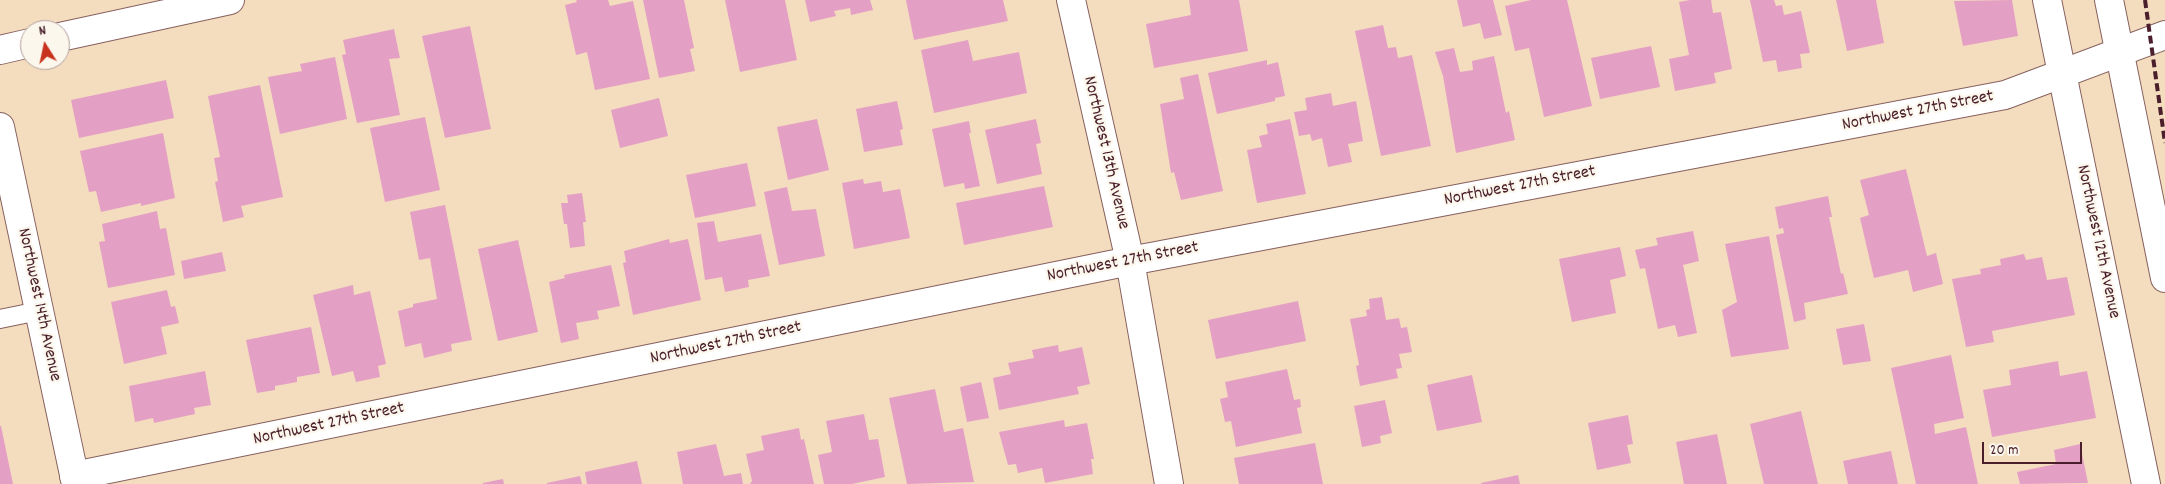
<!DOCTYPE html>
<html>
<head>
<meta charset="utf-8">
<style>
	body { margin:0 }
	#map { position:relative; width:2165px; height:484px; overflow:hidden; background:#f4dcbe; font-family:Dekko,sans-serif }
	canvas { display:block }
	.north { position:absolute; left:20px; top:20px; width:50px; height:50px; box-sizing:border-box; background:#fbf7ec; border:1px solid #b4a19f; border-radius:50%; rotate:350deg; font-size:14px; font-weight:700; line-height:20px; text-align:center; color:#4a1f2b }
	.north::after { content:''; display:block; margin:auto; width:18px; height:22px; background:#c8321e; clip-path:polygon(50% 0,100% 100%,50% 72%,0 100%) }
	.scale { position:absolute; left:1982px; top:442px; width:100px; height:22px; box-sizing:border-box; border:2px solid #4a1f2b; border-top:0; padding-left:6px; font-size:15px; line-height:18px; white-space:nowrap; color:#4a1f2b; -webkit-text-stroke:4px #fbf7ec; paint-order:stroke }
</style>
</head>
<body>
<div id="map">
<canvas width="2165" height="484"></canvas>
<div class="north">N</div>
<div class="scale">20 m</div>
</div>
<script>
const ctx = document.querySelector('canvas').getContext('2d');
ctx.lineJoin = 'round';
function fillPath(path, color) { ctx.fillStyle = color; ctx.fill(path, 'evenodd'); }
function trace(path, color, width, dash) { ctx.strokeStyle = color; ctx.lineWidth = width; ctx.lineCap = dash ? 'butt' : 'round'; ctx.setLineDash(dash || []); ctx.stroke(path); }
function write(font, color, halo, rows, align = 'center') {
  ctx.font = font + ' Dekko,sans-serif'; ctx.lineWidth = 4.5; ctx.setLineDash([]); ctx.textBaseline = 'middle'; ctx.strokeStyle = halo; ctx.fillStyle = color; for (const [text, x, y, turn = 0] of rows) {
    ctx.save(); ctx.translate(x, y); ctx.rotate((+turn || 0) * Math.PI / 180); ctx.textAlign = isNaN(turn) ? turn : align; if (halo) ctx.strokeText(text, 0, 0); ctx.fillText(text, 0, 0); ctx.restore();
  }
}
const building = new Path2D(`
	M576 0H608L610 6 633 1 650 79 595 90 587 52 576 55 565 5 577 2Z
	M643 0H684L694 48 690 49 695 71 659 78Z
	M725 0H785L797 60 740 72Z
	M805 0H870L873 10 851 15 850 8 834 11 836 16 810 22Z
	M906 0H1003L1008 21 914 40Z
	M1189 0H1239L1248 51 1154 68 1146 24 1191 15Z
	M1457 0H1493L1502 35 1484 39 1480 23 1463 27Z
	M1531 0H1567L1592 106 1544 117 1529 48 1515 51 1505 6Z
	M1690 0H1711L1713 13 1721 12 1732 69 1714 73 1716 83 1675 91 1669 59 1689 55 1679 2Z
	M1750 0H1774L1776 6 1782 5 1784 15 1801 11 1810 53 1800 54 1802 68 1778 72 1776 60 1763 62Z
	M1836 0H1876L1884 43 1847 51Z
	M2012 0 2018 36 1963 46 1954 1Z
	M1383 25 1388 48 1396 47 1398 58 1412 55 1431 146 1381 156 1355 31Z
	M470 26 491 129 445 138 422 36Z
	M394 29 400 58 389 59 400 115 357 123 342 55 346 54 343 40Z
	M968 40 973 61 1019 52 1027 93 934 113 921 50Z
	M1651 46 1660 87 1600 99 1591 58Z
	M1454 48 1460 72 1473 70 1472 61 1494 56 1506 113 1509 111 1515 140 1456 153 1443 76 1435 52Z
	M335 57 347 119 280 134 268 77 302 71 300 64Z
	M1267 60V65L1278 62 1285 96 1275 98V101L1217 114 1208 73Z
	M1198 74 1223 191 1181 200 1174 172 1171 173 1160 104 1184 99 1180 78Z
	M166 80 174 118 79 138 71 100Z
	M260 85 283 197 241 206 244 217 223 222 215 182 218 181 214 158 220 157 208 96Z
	M1331 93 1333 106 1356 101 1363 141 1348 144 1352 162 1328 167 1322 138 1312 141 1310 134 1299 136 1294 112 1307 110 1305 98Z
	M659 98 668 136 620 148 611 110Z
	M897 101 903 129 900 130 903 145 864 152 856 109Z
	M425 117 440 190 385 202 370 128Z
	M817 119 829 170 788 180 777 127Z
	M1036 119 1041 143 1036 144 1042 174 997 184 985 130Z
	M1290 119 1306 194 1257 203 1247 150 1262 147 1259 136 1268 134 1266 124Z
	M969 121 971 133H969L980 186 965 189 964 183 944 187 932 129Z
	M163 133 175 198 141 206V203L101 212 96 191 89 192 80 151Z
	M747 163 756 206 695 218 686 175Z
	M1906 169 1927 256 1936 253 1943 284 1913 292 1908 270 1874 278 1860 218 1869 215 1860 180Z
	M863 179 864 184 881 181 883 192 900 189 910 238 854 249 842 183Z
	M1044 186 1053 227 964 245 956 203Z
	M787 187 792 211 816 209 825 256 779 265 764 192Z
	M582 193 586 222H583L585 246 570 248 567 224H564L561 203H568L567 195Z
	M1828 196 1832 217H1829L1841 274 1843 273 1848 294 1804 303 1806 319 1794 322 1776 235 1784 233 1783 228 1779 229 1775 207Z
	M445 205 472 340 451 344 452 351 424 358 421 343 405 347 398 311 413 307V304L437 299 430 258 419 260 410 212Z
	M157 211 160 229 166 228 175 275 108 288 99 242 105 241 102 224Z
	M714 221 718 242 761 234 770 276 748 280 749 287 725 292 722 277 705 280 697 223Z
	M1693 231 1699 261 1683 265 1697 333 1678 337 1675 325 1658 329 1645 268 1640 269 1635 250 1658 245 1656 238Z
	M1769 236 1789 349 1731 357 1722 310 1737 302 1725 244Z
	M669 239 670 243 688 239 701 300 633 315 623 263 626 262 624 251Z
	M518 240 538 332 498 341 478 249Z
	M1620 247 1626 276 1610 280 1616 313 1572 322 1559 259Z
	M222 252 226 271 184 279 181 261Z
	M2024 254 2026 260 2042 257 2047 280 2067 277 2075 315 1992 331 1994 342 1966 347 1952 279 1981 274 1980 269 2001 265 2000 259Z
	M611 265 620 306 597 311 599 319 576 323 579 339 561 343 549 282 565 278 564 275Z
	M353 285 354 295 370 291 386 364 378 366 380 377 356 382 353 371 332 376 313 295Z
	M167 290 171 307 175 306 179 323 161 327 167 354 124 364 111 302Z
	M1382 297 1386 320 1399 318 1401 328 1407 327 1412 352 1399 354 1402 368 1396 369 1398 378 1360 386 1356 366 1359 365 1350 319 1367 316 1366 310 1370 309 1369 299Z
	M1298 301 1306 341 1216 359 1208 320Z
	M1864 324 1871 361 1843 365 1836 329Z
	M311 327 320 373 297 377V382L275 386V390L257 393 246 340Z
	M1058 345 1059 352 1082 347 1090 384 1077 387 1079 394 999 410 993 378 1011 374 1008 363 1034 358 1032 350Z
	M1951 355 1964 418 1934 424 1935 434 1966 427 1978 484H1916L1891 368Z
	M2058 361 2060 376 2087 371 2096 418 1992 437 1983 390 2011 385 2009 370Z
	M1287 369 1294 400 1300 399 1301 407 1297 408 1302 433 1236 447 1231 421 1225 422 1220 399 1228 397 1225 382Z
	M205 371 211 405 194 408 195 414 154 423 153 418 135 422 129 386Z
	M1472 375 1482 422 1437 431 1427 385Z
	M981 382 989 418 967 422 960 387Z
	M935 389 944 432 963 428 974 482 907 484 889 398Z
	M1385 400 1392 433 1380 436 1381 443 1362 447 1354 406Z
	M1801 411 1818 484H1764L1750 424Z
	M864 414 869 440 878 439 885 477 852 484H824L818 455 832 452 826 421Z
	M1628 415 1633 444 1627 445 1631 463 1597 470 1588 423Z
	M1064 420 1065 427 1087 423 1094 459H1091L1093 474 1045 483 1042 468 1018 473 1016 464 1008 465 999 432Z
	M0 426H1L13 484H0Z
	M799 428 801 440 804 439 814 484H750L752 481 746 454 764 450 761 436Z
	M1717 434 1727 484H1684L1676 442Z
	M1315 443 1323 484H1239L1234 458Z
	M716 444 724 476 741 473 743 484H683L677 452Z
	M2080 444 2088 483 2020 484 2017 472 2056 464 2054 450Z
	M1891 451 1898 484H1848L1843 461Z
	M637 461 642 484H587L585 472Z
	M1518 475 1520 484H1481V483Z
	M580 476 582 484H547V483Z
	M503 479 504 484H483V483Z`);
const lane = new Path2D(`
	M0 319 39 311`);
const street = new Path2D(`
	M1071 0 1130 261 1169 484
	M74 476 1130 261 2005 95 2165 35`);
const secondary = new Path2D(`
	M2047 0 2146 484
	M2109 0 2165 278
	M60 37 230 0
	M0 50 30 43
	M0 127 76 484`);
const rail = new Path2D(`
	M2145 0 2165 143`);
const streetNames = [
	["Northwest 27th Street",1918,112,-11],
	["Northwest 13th Avenue",1105,153,77],
	["Northwest 27th Street",1520,187,-11],
	["Northwest 12th Avenue",2097,242,78],
	["Northwest 27th Street",1123,263,-11],
	["Northwest 14th Avenue",38,305,78],
	["Northwest 27th Street",726,344,-12],
	["Northwest 27th Street",329,425,-12]
];
fillPath(building, '#e4a0c4');
trace(lane, '#86615e', 20);
trace(street, '#86615e', 30);
trace(secondary, '#86615e', 30);
trace(lane, '#fff', 18);
trace(street, '#fff', 28);
trace(secondary, '#fff', 28);
trace(rail, '#4a1f2b', 4, [8, 4]);
write('18px', '#4a1f2b', '#fbf7ec', streetNames);
</script>
</body>
</html>
